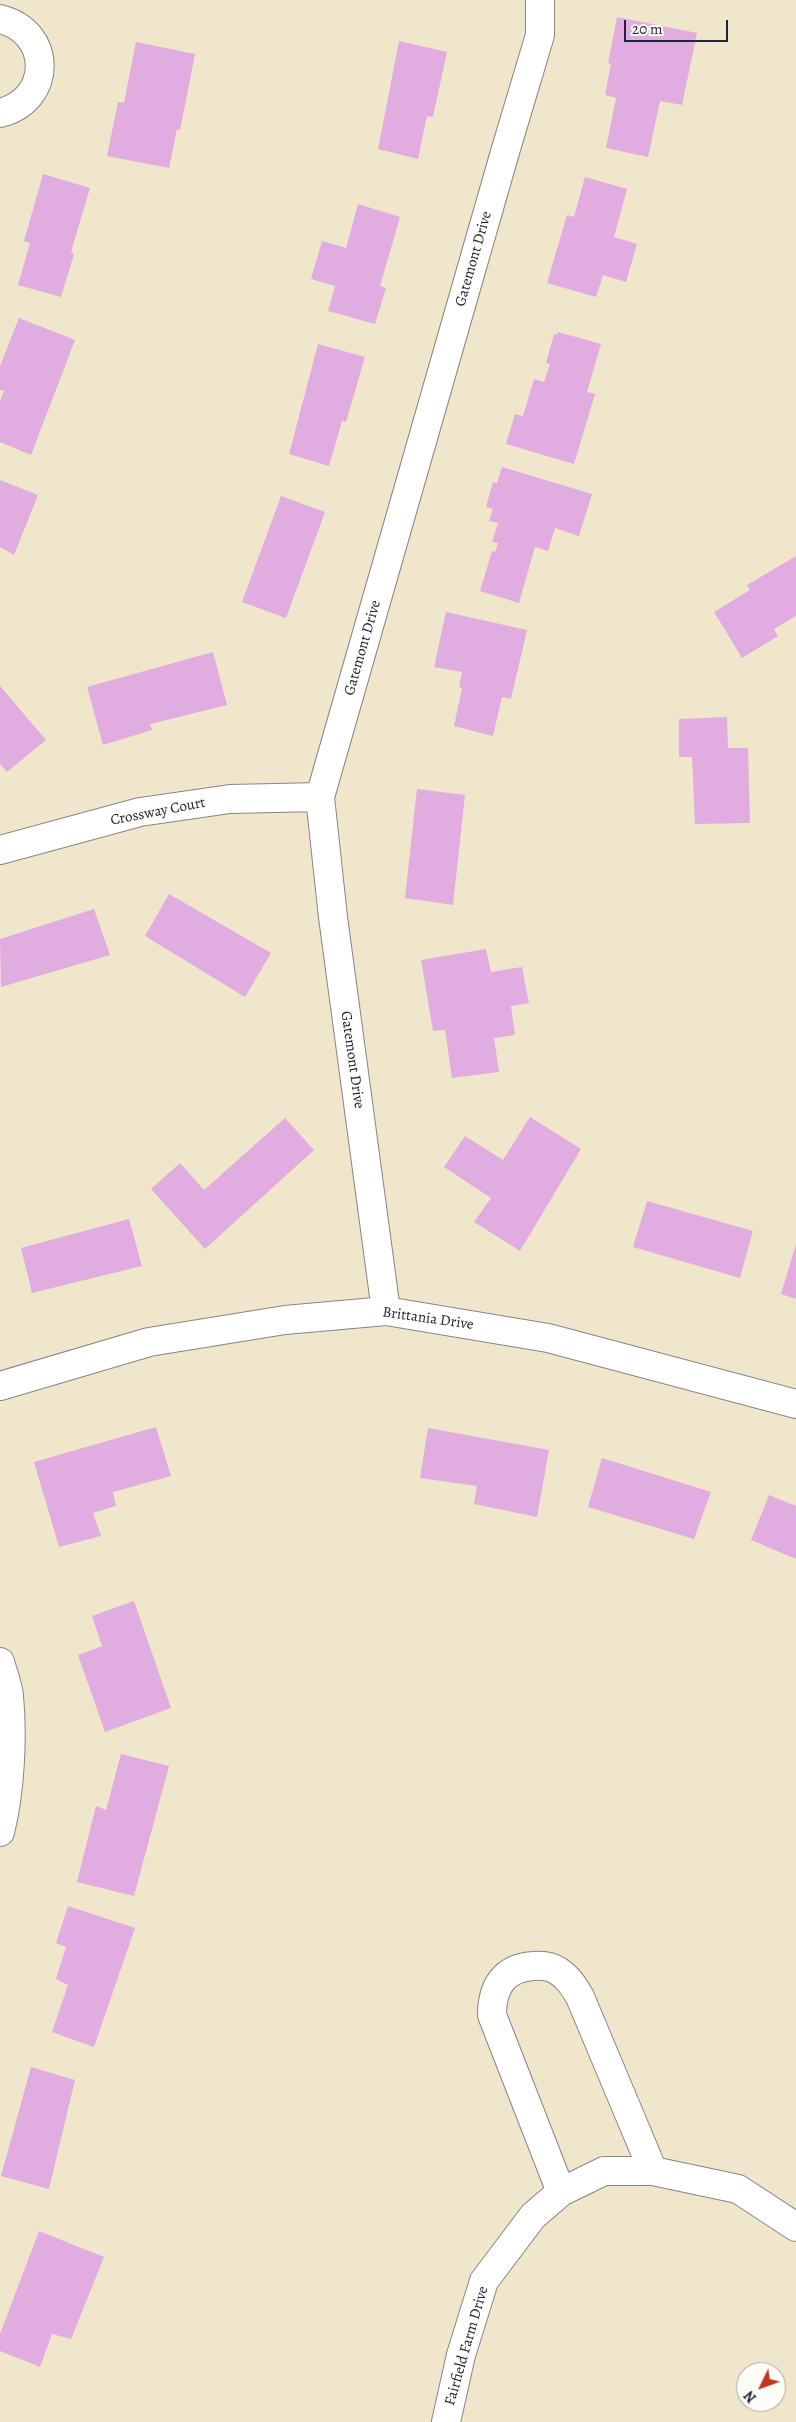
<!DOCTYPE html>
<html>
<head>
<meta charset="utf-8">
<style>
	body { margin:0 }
	#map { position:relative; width:796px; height:2422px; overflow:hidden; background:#f0e6cc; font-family:Alegreya,serif }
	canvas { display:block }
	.north { position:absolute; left:736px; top:2362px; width:50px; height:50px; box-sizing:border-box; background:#fdfcf7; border:1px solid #a5a5ac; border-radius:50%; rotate:228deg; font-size:14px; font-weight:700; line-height:20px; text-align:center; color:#22223b }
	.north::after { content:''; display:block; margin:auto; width:18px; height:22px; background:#c8321e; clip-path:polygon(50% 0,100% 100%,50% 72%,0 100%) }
	.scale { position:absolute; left:624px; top:20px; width:104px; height:22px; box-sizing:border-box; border:2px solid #22223b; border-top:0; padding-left:6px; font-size:15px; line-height:18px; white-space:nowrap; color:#22223b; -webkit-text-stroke:4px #fdfcf7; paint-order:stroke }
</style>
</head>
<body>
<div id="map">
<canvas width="796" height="2422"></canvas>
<div class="north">N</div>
<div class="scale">20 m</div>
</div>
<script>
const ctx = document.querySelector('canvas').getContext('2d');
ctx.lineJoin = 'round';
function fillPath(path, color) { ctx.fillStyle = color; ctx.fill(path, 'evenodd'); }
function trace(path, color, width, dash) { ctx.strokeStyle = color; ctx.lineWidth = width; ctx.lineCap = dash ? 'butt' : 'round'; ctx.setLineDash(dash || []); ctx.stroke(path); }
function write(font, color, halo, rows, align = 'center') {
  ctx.font = font + ' Alegreya,serif'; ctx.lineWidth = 4; ctx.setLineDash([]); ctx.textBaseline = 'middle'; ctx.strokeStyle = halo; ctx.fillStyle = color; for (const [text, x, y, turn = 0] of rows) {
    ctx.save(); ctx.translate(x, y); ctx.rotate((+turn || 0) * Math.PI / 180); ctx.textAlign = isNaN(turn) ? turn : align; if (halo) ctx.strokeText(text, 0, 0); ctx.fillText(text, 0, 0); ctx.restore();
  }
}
const building = new Path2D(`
	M617 17 697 33 682 105 660 101 648 157 606 148 616 98 605 95 611 64 608 63Z
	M399 41 447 52 433 117 427 116 418 159 378 149Z
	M136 42 195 54 180 130 177 129 169 168 107 156 118 102 124 103Z
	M43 174 90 188 71 252 74 254 61 297 18 285 30 243 24 241Z
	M585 177 627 189 614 237 637 244 626 282 603 275 596 297 547 283 567 215 574 217Z
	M358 204 400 217 380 286 386 288 375 324 328 311 335 286 311 279 322 241 346 248Z
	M19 318 75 340 31 455 0 442V401L4 391 0 390V366Z
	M558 332 601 344 587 392 595 394 574 464 506 444 515 414 523 416 534 379 544 382 550 364 546 363 554 334 557 335Z
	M318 344 365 357 346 422 342 421 329 466 289 454Z
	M502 467 592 494 579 536 555 528 548 551 535 547 519 603 480 591 492 551 495 552 498 543 492 542 498 523 489 521 493 509 486 507 493 482 497 483Z
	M0 480 38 495 14 555 0 547Z
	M281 496 325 512 286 618 242 602Z
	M796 556V616L774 629 778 636 742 658 714 612 750 590 747 585Z
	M446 612 527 630 511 699 502 697 493 736 454 726 462 688 459 687 462 672 434 667Z
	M213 652 227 705 150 724 152 730 103 745 87 687Z
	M0 686 46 740 7 772 0 764Z
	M727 717 728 748H748L750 823 695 824 692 757H679V719Z
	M417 789 465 795 453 905 405 898Z
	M169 894 271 953 245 997 145 936Z
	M94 909 110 955 1 987 0 939Z
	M486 949 491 972 522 967 529 1003 511 1006 515 1035 494 1038 499 1072 452 1078 445 1030 433 1031 421 960Z
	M530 1117 581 1149 520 1251 474 1222 491 1198 444 1167 465 1136 503 1160Z
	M285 1118 314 1150 205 1249 151 1189 180 1163 204 1190Z
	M647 1201 753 1231 740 1278 633 1247Z
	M129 1219 142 1266 32 1293 21 1248Z
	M796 1244V1299L781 1294Z
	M156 1427 171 1476 113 1492 116 1506 93 1513 101 1536 59 1547 34 1462Z
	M428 1428 549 1450 537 1517 474 1504 477 1486 420 1478Z
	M602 1458 711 1492 694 1539 588 1507Z
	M769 1495 796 1506V1559L751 1540Z
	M134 1601 171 1708 105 1732 78 1655 102 1646 92 1616Z
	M121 1754 169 1766 134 1896 77 1882 96 1806 106 1810Z
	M68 1906 135 1928 94 2047 52 2032 68 1985 56 1979 66 1947 56 1943Z
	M31 2067 75 2080 49 2189 1 2176Z
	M39 2231 104 2257 71 2339 52 2334 40 2367 0 2351V2334Z`);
const minor = new Path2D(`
	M0 19C53 32 53 100 0 113
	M0 850 140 812 230 799 320 797
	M386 1311 333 917 320 797 505 152 540 35V0
	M0 1386 149 1342 285 1320 386 1311 548 1338 796 1404
	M0 1662C3 1673 8 1685 9 1696 13 1738 10 1792 0 1832
	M561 2192 492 2015C492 1988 503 1968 533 1966 542 1965 551 1966 558 1971 569 1978 574 1987 580 1997L653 2171
	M446 2422 461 2355 484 2281 533 2216 561 2192 604 2171H653L738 2189 796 2227`);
const streetNames = [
	["Gatemont Drive",474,259,-74],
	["Gatemont Drive",363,648,-74],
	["Crossway Court",158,812,-11],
	["Gatemont Drive",352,1060,82],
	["Brittania Drive",428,1319,8],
	["Fairfield Farm Drive",467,2346,-74]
];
fillPath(building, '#e1acdf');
trace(minor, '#898484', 30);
trace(minor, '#fff', 28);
write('15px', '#22223b', '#fdfcf7', streetNames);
</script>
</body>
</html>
